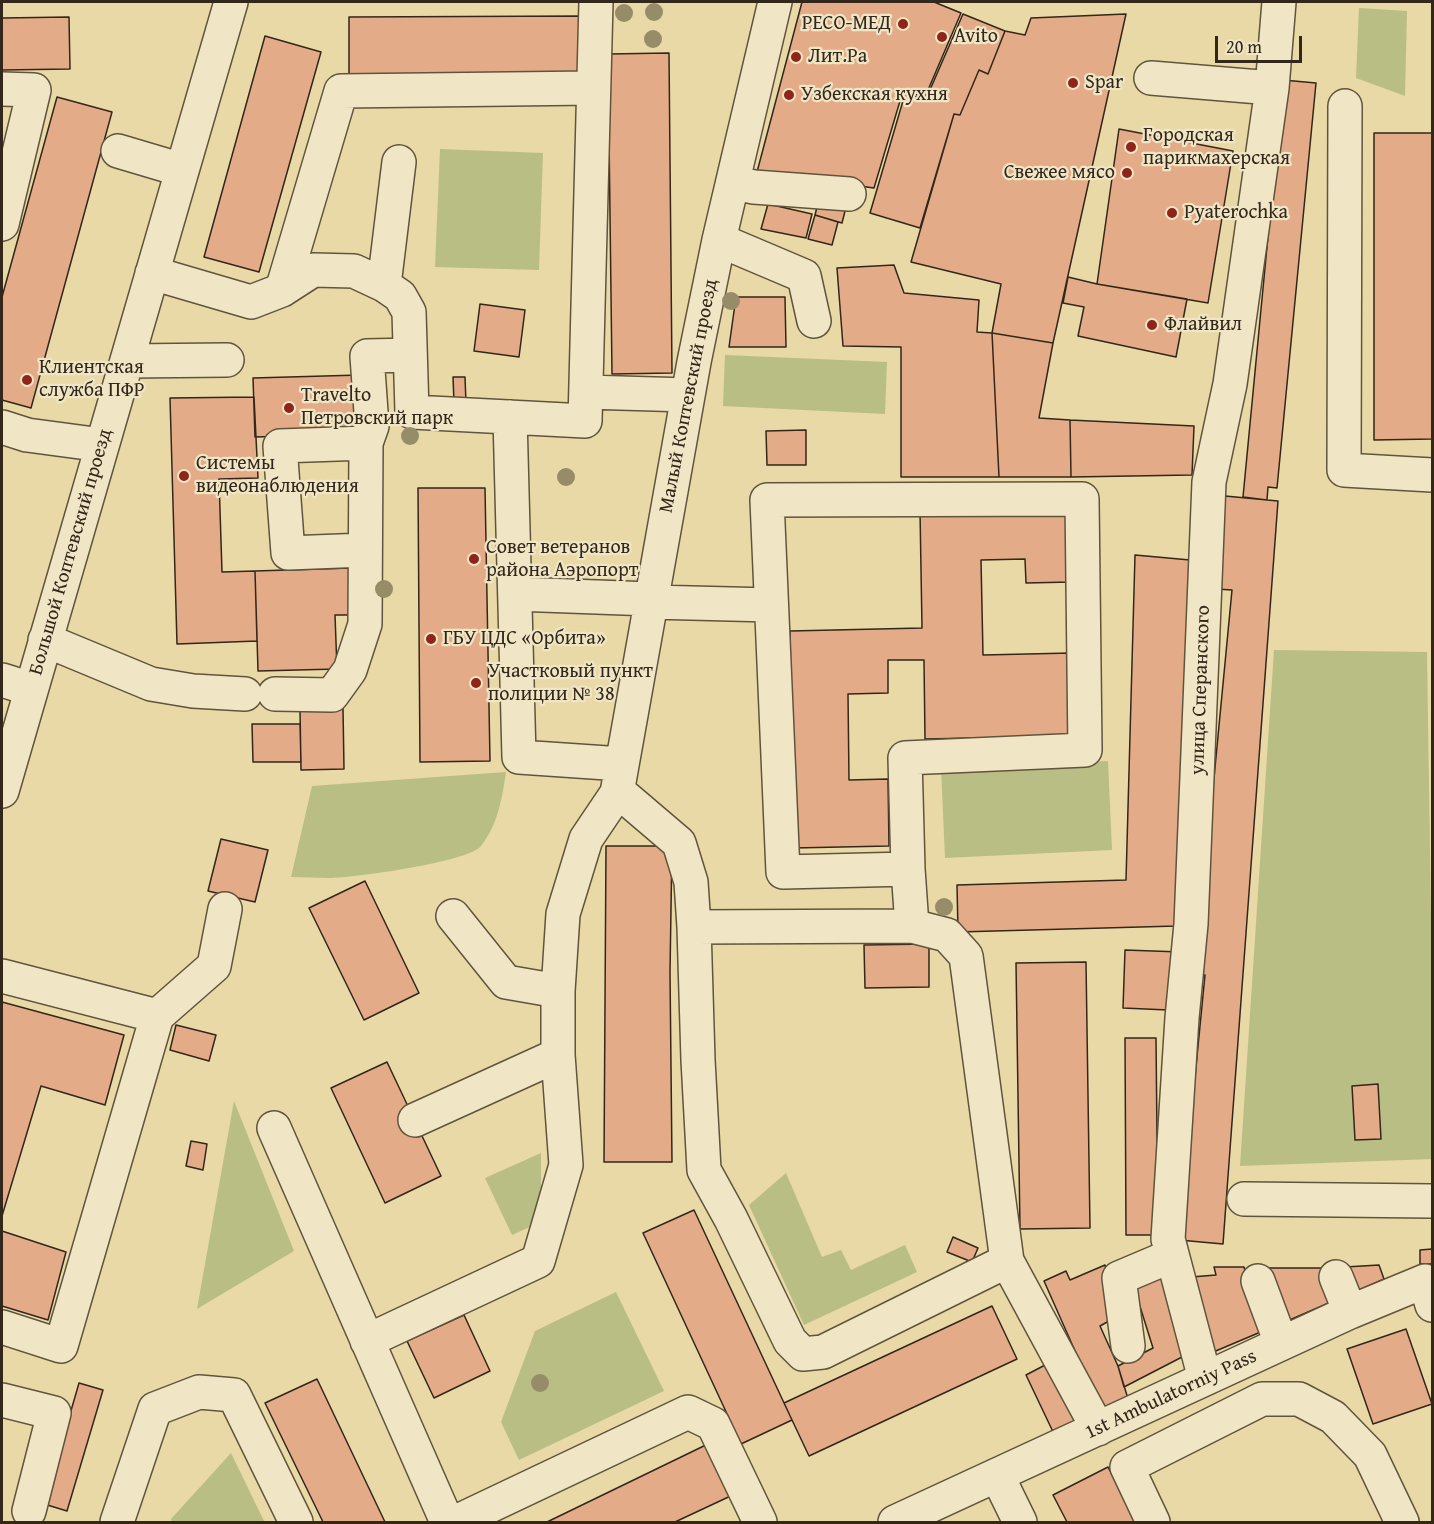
<!DOCTYPE html>
<html>
<head>
<meta charset="utf-8">
<style>
	body { margin:0 }
	#map { position:relative; width:1434px; height:1524px; overflow:hidden; background:#e8d9a7; font-family:"Gentium Book Plus",serif }
	canvas { display:block }
	.frame { position:absolute; inset:0; border:3px solid #32271a; pointer-events:none }
	.scale { position:absolute; left:1215px; top:36px; width:87px; height:27px; box-sizing:border-box; border:3px solid #32271a; border-top:0; padding-left:8px; font-size:18px; line-height:21px; white-space:nowrap; color:#32271a; -webkit-text-stroke:4px #f0e6c6; paint-order:stroke }
</style>
</head>
<body>
<div id="map">
<canvas width="1434" height="1524"></canvas>
<div class="frame"></div>
<div class="scale">20 m</div>
</div>
<script>
const ctx = document.querySelector('canvas').getContext('2d');
ctx.lineJoin = 'round';
function fillPath(path, color) { ctx.fillStyle = color; ctx.fill(path, 'evenodd'); }
function trace(path, color, width, dash) { ctx.strokeStyle = color; ctx.lineWidth = width; ctx.lineCap = dash ? 'butt' : 'round'; ctx.setLineDash(dash || []); ctx.stroke(path); }
function write(font, color, halo, rows, align = 'center') {
  ctx.font = font + ' "Gentium Book Plus",serif'; ctx.lineWidth = 4.5; ctx.setLineDash([]); ctx.textBaseline = 'middle'; ctx.strokeStyle = halo; ctx.fillStyle = color; for (const [text, x, y, turn = 0] of rows) {
    ctx.save(); ctx.translate(x, y); ctx.rotate((+turn || 0) * Math.PI / 180); ctx.textAlign = isNaN(turn) ? turn : align; if (halo) ctx.strokeText(text, 0, 0); ctx.fillText(text, 0, 0); ctx.restore();
  }
}
const green = new Path2D(`
	M1359 8 1407 11 1405 96 1356 78Z
	M440 149 543 153 539 270 435 267Z
	M725 355 887 362 885 414 723 406Z
	M1274 650 1427 652 1432 985V1159L1240 1166Z
	M1108 761 1112 850 945 858 941 768Z
	M506 772C502 798 498 825 481 846 469 862 352 878 329 878 316 878 304 877 291 877L312 786Z
	M234 1101 294 1251 197 1309Z
	M541 1153V1222L512 1235 485 1178Z
	M786 1173 822 1257 841 1250 851 1270 905 1245 917 1272 804 1325 749 1205Z
	M616 1292 664 1391 519 1460 501 1422 535 1331Z
	M231 1453 264 1521 172 1522 171 1519Z`);
const building = new Path2D(`
	M802 2H934L961 13 925 97 903 91 874 188 757 172Z
	M963 14 1005 31 988 74 979 70 960 115 954 114 920 228 870 213 905 94 926 99Z
	M1126 14 1053 343 992 333 1001 284 911 262 954 114 960 115 979 70 988 74 1005 31 1025 35 1031 18Z
	M581 16V76L349 77V17Z
	M69 17 70 69 2 70V18Z
	M265 36 321 52 259 272 204 257Z
	M669 53 672 373 612 374 608 54Z
	M1283 80 1316 83 1277 488 1268 487 1267 500 1243 497Z
	M57 97 112 112 31 408 2 400V297Z
	M1119 129 1233 151 1208 303 1097 284Z
	M1374 133H1432V439L1374 440Z
	M819 199 846 207 842 223 815 215Z
	M768 204 812 214 806 238 761 229Z
	M815 215 838 222 832 245 808 239Z
	M894 265 904 293 979 300 977 332 992 333 999 477H901V347L843 346 837 268Z
	M1068 277 1097 284 1187 299 1176 357 1078 336 1084 307 1063 303Z
	M736 297H785L786 347H729Z
	M480 304 525 310 519 357 474 351Z
	M992 333 1053 343 1039 418 1070 420 1071 477H999Z
	M360 375 361 434 255 437 253 378Z
	M453 377H465L466 403H454Z
	M254 397 258 478 219 479 222 572 255 571 257 641 177 644 170 398Z
	M1070 420 1194 426 1192 475 1071 477Z
	M806 430V465H767L766 431Z
	M418 488H485L490 761 420 762Z
	M1225 496 1278 501 1223 1244 1179 1240 1205 975 1191 974 1198 945 1232 590 1216 589Z
	M1070 509 1071 582 1026 583 1025 559 981 560 983 655 1071 653 1072 736 925 739 924 660H888V693L848 694 849 780 888 779 889 846 793 848 790 631 922 628 920 511Z
	M1135 555 1190 560 1177 926 958 932 957 885 1126 880Z
	M351 568 353 615H335L337 669 258 671 255 571Z
	M343 708 344 769 301 770 300 709Z
	M252 724H300L301 762H253Z
	M221 839 268 850 255 902 208 891Z
	M606 846H672L670 972 672 1162H604Z
	M365 881 419 993 364 1020 309 908Z
	M929 944V987L865 988 864 945Z
	M1125 950 1181 952 1168 1010 1123 1008Z
	M1086 962 1090 1228 1020 1229 1016 963Z
	M2 1002 124 1035 105 1105 41 1086 2 1216Z
	M176 1025 216 1035 209 1061 170 1050Z
	M1125 1038H1156L1158 1235H1126Z
	M387 1062 441 1176 385 1203 331 1088Z
	M1378 1084 1381 1139 1355 1140 1352 1086Z
	M191 1141 207 1144 203 1170 186 1166Z
	M694 1210 792 1420 741 1444 643 1233Z
	M2 1231 66 1252 48 1320 2 1306Z
	M953 1237 978 1248 972 1262 947 1252Z
	M1432 1249V1264H1420V1250Z
	M1105 1265 1118 1316 1100 1326 1118 1366 1129 1402 1103 1414 1044 1281 1066 1271 1070 1280Z
	M1379 1265 1384 1279 1355 1292 1345 1267Z
	M1214 1267H1244L1263 1331 1211 1353 1191 1277 1216 1275Z
	M1264 1268H1324L1331 1302 1285 1322Z
	M1160 1273 1184 1356 1124 1387 1118 1366 1153 1348 1133 1284Z
	M992 1306 1017 1359 809 1456 784 1403Z
	M464 1315 490 1371 434 1398 407 1341Z
	M1406 1329 1432 1404 1373 1424 1347 1349Z
	M1047 1364 1077 1425 1055 1436 1026 1375Z
	M317 1379 385 1522H323L265 1403Z
	M79 1383 103 1390 67 1511 44 1504Z
	M712 1442 737 1493 675 1522H547Z
	M1108 1467 1136 1522H1067L1053 1495Z`);
const minor = new Path2D(`
	M1151 78 1272 88
	M2 89 34 90 2 224
	M1345 106 1344 470 1432 475
	M118 151 182 170
	M734 183 754 187 849 194
	M719 240 804 276 814 321
	M152 273 251 302 282 290 313 270 354 271 384 285 400 296 409 312 412 412 585 421 596 2
	M384 285 399 162
	M282 290 341 91 593 88
	M127 361 227 360
	M586 392 688 395
	M510 417 519 757 622 764
	M2 427 27 435 102 445
	M1082 499 1085 750 905 758 908 869 783 872 767 500Z
	M365 550 288 553 280 446 366 443
	M515 594 651 599
	M651 602 771 605
	M45 640 151 684 193 691 245 694
	M2 680 31 689
	M275 694 332 695 350 670 365 624 366 443 372 426 367 356 410 355
	M2 791 231 2
	M617 793 625 797 679 843 691 882 694 927 698 1060 704 1170 731 1219 790 1341 803 1354 823 1352 1007 1261 966 956 947 935 912 926 694 927
	M908 869 912 926
	M453 916 506 982 558 991
	M2 976 157 1016 61 1346 2 1327
	M157 1016 214 966 225 909
	M415 1120 558 1055
	M274 1128 447 1522
	M1244 1199 1432 1201
	M1007 1261 1098 1429
	M1336 1277 1350 1312
	M1258 1281 1281 1343
	M367 1341 538 1261 566 1165 558 1055V991L563 914 586 839 617 793 694 362 719 240 775 2
	M1128 1346 1119 1278 1171 1256
	M1205 1379 1168 1239 1182 1018 1191 924 1209 482 1230 384 1272 88 1279 2
	M2 1400 54 1413 29 1511
	M997 1475 1020 1522
	M117 1522 155 1409 199 1392 234 1395 296 1522
	M456 1522 688 1412 713 1424 760 1522
	M895 1522 1350 1312 1425 1281 1432 1305
	M1153 1522 1127 1467 1262 1399H1299L1333 1417 1370 1455 1402 1522`);
const trees = [
	[654,12],
	[624,13],
	[653,39],
	[731,301],
	[410,436],
	[566,477],
	[384,589],
	[944,907],
	[540,1383]
];
const markers = [
	[903,24,6,"#8f2418"],
	[942,37,6,"#8f2418"],
	[796,57,6,"#8f2418"],
	[1073,83,6,"#8f2418"],
	[789,95,6,"#8f2418"],
	[1131,147,6,"#8f2418"],
	[1127,173,6,"#8f2418"],
	[1172,213,6,"#8f2418"],
	[1152,325,6,"#8f2418"],
	[27,380,6,"#8f2418"],
	[289,408,6,"#8f2418"],
	[184,476,6,"#8f2418"],
	[474,559,6,"#8f2418"],
	[431,639,6,"#8f2418"],
	[476,683,6,"#8f2418"]
];
const poiNames = [
	["РЕСО-МЕД",891,24,"right"],
	["Avito",954,37],
	["Лит.Ра",808,57],
	["Spar",1085,83],
	["Узбекская кухня",801,95],
	["Городская",1143,136],
	["парикмахерская",1143,159],
	["Свежее мясо",1115,173,"right"],
	["Pyaterochka",1184,213],
	["Флайвил",1164,325],
	["Клиентская",39,368],
	["служба ПФР",39,391],
	["Travelto",301,396],
	["Петровский парк",301,419],
	["Системы",196,464],
	["видеонаблюдения",196,487],
	["Совет ветеранов",486,548],
	["района Аэропорт",486,571],
	["ГБУ ЦДС «Орбита»",443,639],
	["Участковый пункт",488,672],
	["полиции № 38",488,695]
];
const streetNames = [
	["Малый Коптевский проезд",689,396,-79],
	["Большой Коптевский проезд",71,552,-74],
	["улица Сперанского",1201,690,-88],
	["1st Ambulatorniy Pass",1171,1395,-25]
];
fillPath(green, '#b9be85');
fillPath(building, '#e3ab87');
trace(building, '#32271a', 1.5);
trace(minor, '#60543d', 36);
trace(minor, '#f0e6c6', 33);
ctx.fillStyle = '#978c68';
for (const [x, y] of trees) { ctx.beginPath(); ctx.arc(x, y, 9, 0, 2 * Math.PI); ctx.fill(); }
for (const [x, y, r, color] of markers) { const dot = new Path2D(); dot.arc(x, y, r, 0, 2 * Math.PI); ctx.fillStyle = color; ctx.fill(dot); trace(dot, '#f0e6c6', 2); }
write('20px', '#32271a', '#f0e6c6', poiNames, 'left');
write('20px', '#32271a', '#f0e6c6', streetNames);
</script>
</body>
</html>
